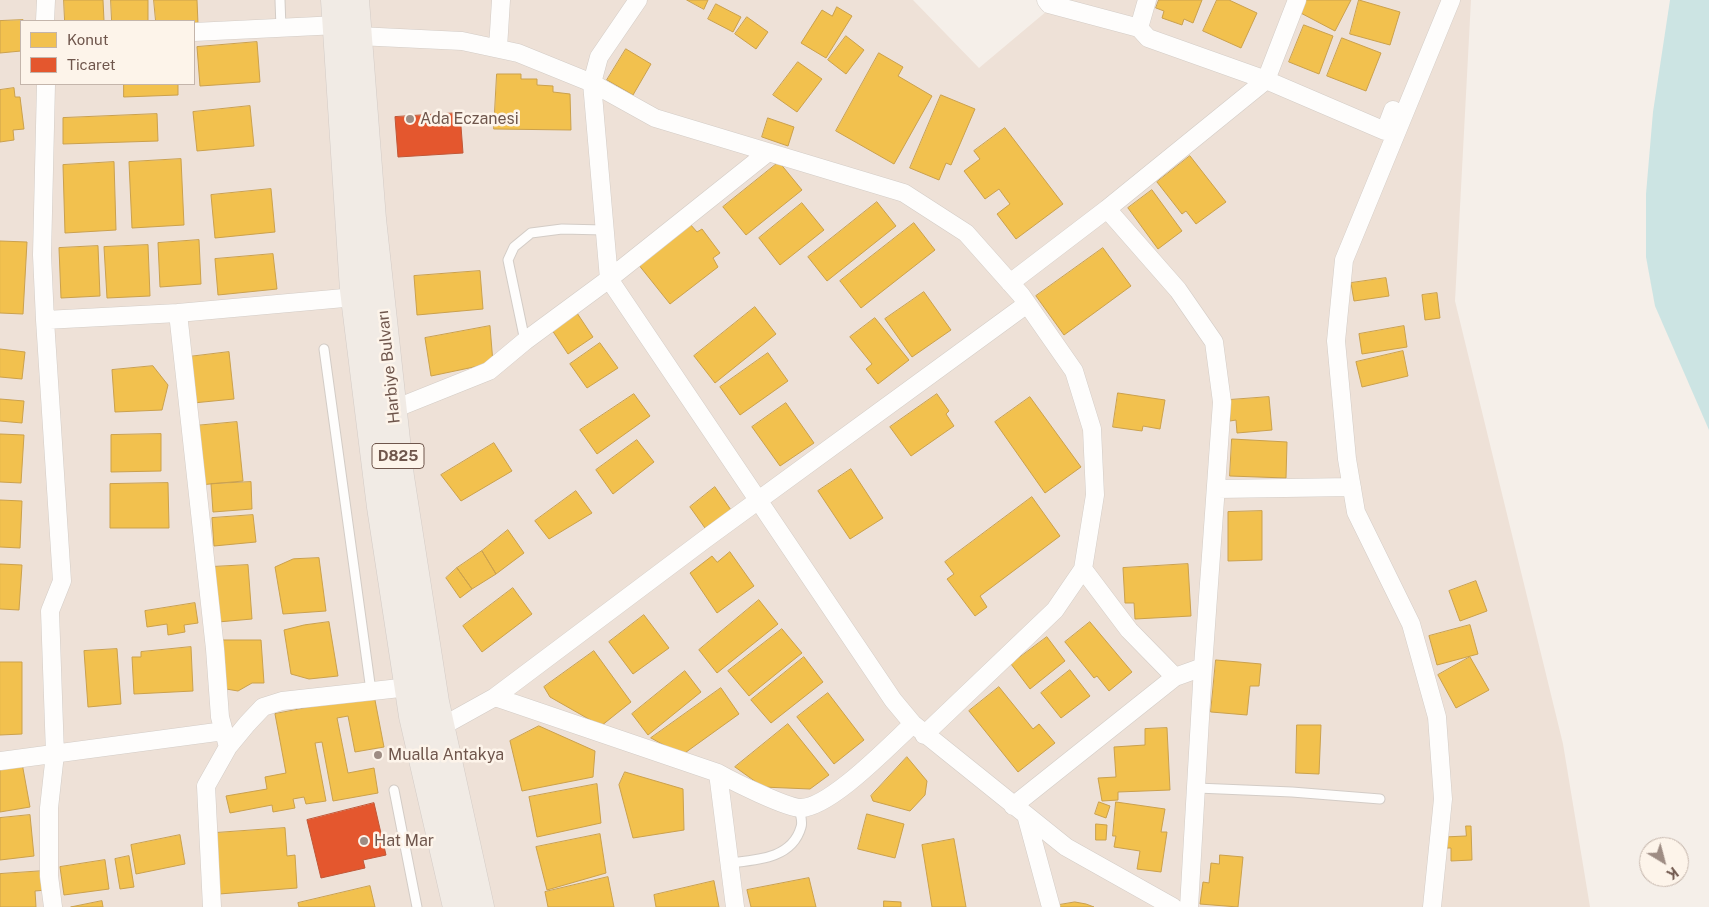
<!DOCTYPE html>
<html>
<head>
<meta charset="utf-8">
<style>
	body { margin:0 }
	#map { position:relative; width:1709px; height:907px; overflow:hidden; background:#f5efe9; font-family:"Public Sans",sans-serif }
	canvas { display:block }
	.legend { position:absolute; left:20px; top:20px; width:175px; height:65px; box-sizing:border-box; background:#fdf4ea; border:1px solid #c4b5ab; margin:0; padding:6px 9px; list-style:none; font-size:15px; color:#6f564c }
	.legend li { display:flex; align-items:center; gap:10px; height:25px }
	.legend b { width:25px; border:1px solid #c4b5ab }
	.north { position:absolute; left:1639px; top:837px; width:50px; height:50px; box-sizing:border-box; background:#fdf4ea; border:1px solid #c4b5ab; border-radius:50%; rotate:143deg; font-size:14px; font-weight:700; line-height:20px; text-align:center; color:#6f564c }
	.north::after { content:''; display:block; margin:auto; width:18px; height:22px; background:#9e8c83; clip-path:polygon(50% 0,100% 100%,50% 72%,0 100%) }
</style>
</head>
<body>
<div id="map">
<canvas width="1709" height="907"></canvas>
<ul class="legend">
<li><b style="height:14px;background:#f2c14e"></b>Konut</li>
<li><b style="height:14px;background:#e4572e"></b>Ticaret</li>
</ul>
<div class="north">K</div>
</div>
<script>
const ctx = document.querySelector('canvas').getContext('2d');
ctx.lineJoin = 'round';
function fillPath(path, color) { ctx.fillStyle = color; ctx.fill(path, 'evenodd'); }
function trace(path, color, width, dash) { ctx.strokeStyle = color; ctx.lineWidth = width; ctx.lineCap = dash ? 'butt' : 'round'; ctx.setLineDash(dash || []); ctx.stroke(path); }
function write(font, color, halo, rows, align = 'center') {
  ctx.font = font + ' "Public Sans",sans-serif'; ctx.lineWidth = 5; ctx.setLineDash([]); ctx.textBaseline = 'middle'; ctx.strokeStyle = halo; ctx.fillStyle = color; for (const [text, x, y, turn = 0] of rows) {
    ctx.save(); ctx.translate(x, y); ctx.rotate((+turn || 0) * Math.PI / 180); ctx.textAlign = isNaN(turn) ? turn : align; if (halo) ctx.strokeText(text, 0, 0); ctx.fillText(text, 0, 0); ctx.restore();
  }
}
const residential = new Path2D(`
	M0 0H913L979 68 1060 0H1471L1455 301 1563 744 1590 907H0ZM21 21H194V84H21Z`);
const water = new Path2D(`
	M1670 0H1709V430L1655 306 1646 257V194L1653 112Z`);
const homes = new Path2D(`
	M64 0H103L104 21H65Z
	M111 0H148V21H112Z
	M154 0H197L198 24 194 25V21H156Z
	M687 0H708L704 9Z
	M1159 0H1202L1193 23 1184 19 1182 25 1162 18 1164 11 1156 8Z
	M1217 0H1229L1257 13 1241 48 1203 31Z
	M1300 0H1351L1335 31 1295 10Z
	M1359 0 1400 12 1390 45 1350 34Z
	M716 4 741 17 733 32 708 19Z
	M837 7 852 16 826 58 801 43 822 10 832 16Z
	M747 17 768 32 756 49 735 34Z
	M23 20 21 51 0 53V21Z
	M1304 25 1333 36 1319 74 1289 62Z
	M846 36 864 50 846 74 828 60Z
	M1342 38 1381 53 1366 91 1327 76Z
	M257 42 260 82 200 86 197 47Z
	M626 49 651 64 633 95 607 80Z
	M879 53 903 67 898 76 932 96 894 164 836 131Z
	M798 62 822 79 797 112 773 95Z
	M497 74H521V79H537V85L553 86V92L570 94 571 130 494 129Z
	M124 84H178V95L124 97Z
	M14 88 15 97H20L24 129 13 130 14 140 0 142V90Z
	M941 95 975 109 951 165 946 163 939 180 910 168Z
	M250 106 254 146 197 151 193 112Z
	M157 114 158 141 63 144V118Z
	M768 118 794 127 788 146 762 137Z
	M1005 128 1063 204 1016 239 997 214 1010 204 999 189 985 199 964 171 980 159 974 151Z
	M1190 156 1226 202 1196 224 1186 211 1182 214 1157 182Z
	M181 159 184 225 132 228 129 162Z
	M114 162 116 230 65 233 63 165Z
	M779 162 802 190 746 235 723 207Z
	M271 189 275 232 215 238 211 195Z
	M1152 190 1182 231 1158 249 1128 208Z
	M877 202 896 226 827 281 808 257Z
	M802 203 824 230 780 265 759 238Z
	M914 223 935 250 861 308 840 281Z
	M690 224 697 232 702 229 720 253 713 258 718 267 670 304 638 264Z
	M199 240 201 284 160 287 158 243Z
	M0 241 27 242 23 314 0 313Z
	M148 245 150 296 107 298 104 247Z
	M98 246 100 296 61 298 59 248Z
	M1103 248 1131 286 1064 335 1036 296Z
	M273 254 277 289 218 295 215 259Z
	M480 271 483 309 417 315 414 276Z
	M1386 278 1389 296 1354 301 1351 283Z
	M924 292 951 330 912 357 885 319Z
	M1437 293 1440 318 1425 320 1422 295Z
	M755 307 776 334 715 383 694 356Z
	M577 313 593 337 568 354 552 330Z
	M875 318 909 360 878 384 866 369 872 364 850 337Z
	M490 326 493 363 431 376 425 338Z
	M1404 326 1407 347 1362 354 1359 334Z
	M600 343 618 368 587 388 570 364Z
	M0 349 25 352 22 379 0 377Z
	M1403 351 1408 376 1362 387 1356 362Z
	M229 352 234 399 193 403 188 357Z
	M768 353 788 381 740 415 720 387Z
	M153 366 168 385 162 410 115 412 112 370Z
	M1118 393 1165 400 1160 429 1143 426 1142 431 1113 427Z
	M634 394 650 416 597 454 580 430Z
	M937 394 949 411 946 414 954 426 911 456 890 427Z
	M1030 397 1081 467 1045 493 995 422Z
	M1269 397 1272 430 1237 433 1236 420 1230 421 1229 400Z
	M0 399 24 401 22 423 0 421Z
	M786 403 814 443 780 466 752 427Z
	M237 422 243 481 199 485 194 426Z
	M0 434 24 435 21 483 0 482Z
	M161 434V471L111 472V435Z
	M1232 439 1287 442 1286 478 1230 476Z
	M637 440 654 462 613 494 596 470Z
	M494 443 512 471 461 501 441 475Z
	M851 469 883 518 850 539 818 491Z
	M251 482 252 509 213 512 211 484Z
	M168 483 169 528H110V484Z
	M715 487 731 510 705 528 690 507Z
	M576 491 592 513 549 539 535 521Z
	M1032 497 1060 536 980 596 987 607 975 616 947 579 954 574 945 562Z
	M0 500 22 501 20 548 0 547Z
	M1262 511V560L1228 561V512Z
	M253 515 256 542 214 546 212 518Z
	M508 530 524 553 496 574 482 551Z
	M482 551 496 574 472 589 457 568Z
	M730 552 754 586 717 613 690 573 712 556 717 562Z
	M319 558 326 611 283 614 275 567 293 559Z
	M0 564 22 565 19 610 0 609Z
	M1188 564 1191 616 1135 619 1134 603H1125L1123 568Z
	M248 565 252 619 218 622 211 567Z
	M457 568 472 589 460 598 446 578Z
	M1476 581 1487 611 1460 621 1449 591Z
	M513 588 532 614 482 652 463 626Z
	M759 600 778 624 717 673 699 650Z
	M195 603 198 623 184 625 185 632 168 635 167 624 147 627 145 611Z
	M644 615 669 648 633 674 609 642Z
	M329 622 338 676 309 679 291 674 284 630 304 625Z
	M1090 622 1132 672 1109 691 1097 676 1094 678 1065 642Z
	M1470 625 1478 654 1437 665 1429 636Z
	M782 629 802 653 749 696 728 671Z
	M1047 637 1065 661 1030 689 1011 664Z
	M218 640H261L264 683H252L238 691 220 688Z
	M191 647 193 691 134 694 132 657H141V652Z
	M117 649 121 704 88 707 84 651Z
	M594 651 631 702 601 726 550 697 544 687Z
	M804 657 823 682 771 723 751 700Z
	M1470 657 1489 690 1456 708 1438 675Z
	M1216 660 1261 664 1259 686H1250L1247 715 1211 712Z
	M0 662H22V734L0 735Z
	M1070 670 1090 696 1061 718 1041 693Z
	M685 671 701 692 648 735 632 714Z
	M999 687 1033 729 1039 724 1055 743 1018 772 969 711Z
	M721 688 739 714 682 755 651 738Z
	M828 693 864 740 834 764 797 717Z
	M374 695 384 747 355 752 348 716 337 718 348 773 374 768 378 793 333 801 322 742 315 743 326 801 306 804 304 797 293 799 295 808 273 812 272 805 230 813 226 796 267 789 265 777 286 773 275 714Z
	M788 724 829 775 810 789 763 787 735 767Z
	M1297 725H1321L1319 774 1296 773Z
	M539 726 595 751 593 777 522 791 510 741Z
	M1167 728 1170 790 1118 792V800L1102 801 1098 778 1116 777 1114 747 1145 745V729Z
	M907 757 927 781 925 795 910 811 873 801 871 796Z
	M22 763 30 807 0 812V767Z
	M625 772 683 789 684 830 633 838 619 785Z
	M597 784 601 823 537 837 529 797Z
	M1099 802 1110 806 1106 818 1095 814Z
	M1116 802 1165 809 1161 832H1167L1161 872 1137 869 1140 851 1114 847 1116 836H1113Z
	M867 814 904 824 895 858 858 849Z
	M30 815 34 856 0 860V818Z
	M1096 824 1107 825 1106 840H1096Z
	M1466 826H1471L1472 860 1451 861V848H1445L1444 837 1466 836Z
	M285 828 287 856 295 855 297 888 219 894 215 833Z
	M600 834 606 873 547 890 536 847Z
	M180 835 185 864 136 874 131 845Z
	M954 839 966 907H932L922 845Z
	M1220 855 1243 857 1238 907 1200 904 1203 882 1209 883 1211 863 1219 864Z
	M129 856 134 887 120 889 115 859Z
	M105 860 109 889 64 895 60 867Z
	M44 871 46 890 35 891 36 907H0V874Z
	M608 877 614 907H548L545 892Z
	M809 878 816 907H751L747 890Z
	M714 881 719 907H656L654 895Z
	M370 886 375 907H299L298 903Z
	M102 901 103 907H71Z
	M884 901 901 902V907H884Z
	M1075 902 1086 904 1094 907H1060L1059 905Z`);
const shops = new Path2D(`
	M460 113 463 153 398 157 395 117Z
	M374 803 386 855 363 860 365 868 321 878 307 820Z`);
const lane = new Path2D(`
	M280 0 281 28
	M525 341 508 260 514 247 531 233 562 229 604 230
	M324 349 371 691
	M1197 788 1292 792 1380 799
	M394 790 417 907
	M730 863C756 860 792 859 801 827 803 822 800 813 799 808`);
const street = new Path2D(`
	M638 0 599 57 592 83 609 279 893 700 913 724 1066 847 1173 907
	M1046 0 1049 4 1139 28
	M1147 0 1139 28 1148 38 1266 80 1385 131 1393 110
	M45 21 46 0
	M194 32 338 25
	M358 36 462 41 518 53 592 83 655 118 904 193 966 233 1021 295 1074 371 1092 429 1095 495 1083 569 1055 610 924 735
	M498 48 501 0
	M46 84 42 255 45 320 178 313 355 297
	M1107 209 1178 290 1214 342 1222 402 1203 667 1189 907
	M1010 283 1107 209 1266 80 1297 0
	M178 313 215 649 220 717 228 747
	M45 320 62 581 50 611 55 754 49 808V876L53 907
	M394 409 489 371 525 341 609 279 767 153
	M1217 489 1352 487
	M1083 569 1129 630 1175 677 1203 667
	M495 697 704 540 1027 304
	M441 727 495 697 718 773C734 782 785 807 800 808 829 809 890 745 913 724
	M0 761 224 731
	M718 773 735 907
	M1013 806 1175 677
	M1026 815 1051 907
	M212 907 206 786 228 747 247 724 263 707 282 701 409 687
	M1432 907 1443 799 1437 717 1411 624 1356 512 1347 459 1336 341 1344 260 1451 0`);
const primary = new Path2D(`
	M335 0 354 290 381 507 413 716 457 907
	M355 0 372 219 400 477 435 702 480 907`);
const markers = [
	[410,119,5,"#9e8c83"],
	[378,755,5,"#9e8c83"],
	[364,841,5,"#9e8c83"]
];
const shields = [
	[398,456,52]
];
const shieldNames = [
	["D825",398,456]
];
const poiNames = [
	["Ada Eczanesi",420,119],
	["Mualla Antakya",388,755],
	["Hat Mar",374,841]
];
const streetNames = [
	["Harbiye Bulvarı",389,367,-96]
];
fillPath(residential, '#eee1d7');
fillPath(water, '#cce4e3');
fillPath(homes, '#f2c14e');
trace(homes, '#cba14d', 1);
fillPath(shops, '#e4572e');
trace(shops, '#c15737', 1);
trace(lane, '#d3ccc6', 11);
trace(street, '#d3ccc6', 19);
trace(primary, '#d3cbc6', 29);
trace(lane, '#fefdfc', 9);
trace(street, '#fefdfc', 18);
trace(primary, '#f1ebe5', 28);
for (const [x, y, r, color] of markers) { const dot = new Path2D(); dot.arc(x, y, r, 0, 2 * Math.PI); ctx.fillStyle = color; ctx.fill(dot); trace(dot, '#fdf4ea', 2); }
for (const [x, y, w] of shields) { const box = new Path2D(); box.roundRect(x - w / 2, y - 12.5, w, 25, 4); ctx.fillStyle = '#fdf4ea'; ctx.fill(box); trace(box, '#6f564c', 1); }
write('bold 15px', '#6f564c', null, shieldNames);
write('16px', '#6f564c', '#fdf4ea', poiNames, 'left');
write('16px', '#6f564c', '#fdf4ea', streetNames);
</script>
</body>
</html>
